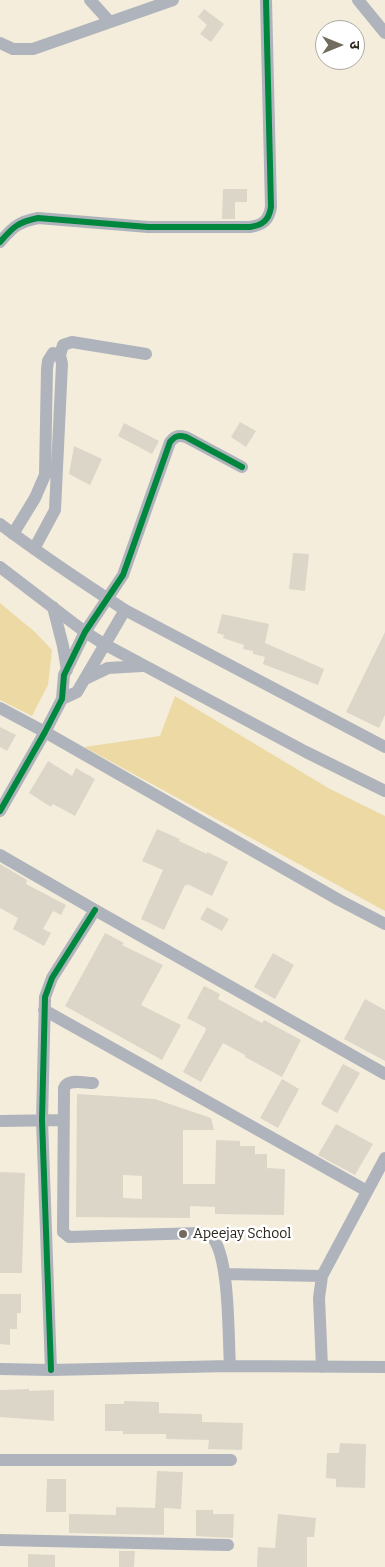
<!DOCTYPE html>
<html>
<head>
<meta charset="utf-8">
<style>
	body { margin:0 }
	#map { position:relative; width:385px; height:1567px; overflow:hidden; background:#f4eddc; font-family:Bitter,"Noto Sans Devanagari",serif }
	canvas { display:block }
	.north { position:absolute; left:315px; top:20px; width:50px; height:50px; box-sizing:border-box; background:#fff; border:1px solid #aba9a4; border-radius:50%; rotate:90deg; font-size:14px; font-weight:700; line-height:20px; text-align:center; color:#2c271c }
	.north::after { content:''; display:block; margin:auto; width:18px; height:22px; background:#726c5f; clip-path:polygon(50% 0,100% 100%,50% 72%,0 100%) }
</style>
</head>
<body>
<div id="map">
<canvas width="385" height="1567"></canvas>
<div class="north">उ</div>
</div>
<script>
const ctx = document.querySelector('canvas').getContext('2d');
ctx.lineJoin = 'round';
function fillPath(path, color) { ctx.fillStyle = color; ctx.fill(path, 'evenodd'); }
function trace(path, color, width, dash) { ctx.strokeStyle = color; ctx.lineWidth = width; ctx.lineCap = dash ? 'butt' : 'round'; ctx.setLineDash(dash || []); ctx.stroke(path); }
function write(font, color, halo, rows, align = 'center') {
  ctx.font = font + ' Bitter,serif'; ctx.lineWidth = 5; ctx.setLineDash([]); ctx.textBaseline = 'middle'; ctx.strokeStyle = halo; ctx.fillStyle = color; for (const [text, x, y, turn = 0] of rows) {
    ctx.save(); ctx.translate(x, y); ctx.rotate((+turn || 0) * Math.PI / 180); ctx.textAlign = isNaN(turn) ? turn : align; if (halo) ctx.strokeText(text, 0, 0); ctx.fillText(text, 0, 0); ctx.restore();
  }
}
const green = new Path2D(`
	M0 603 35 632 52 650 48 685 32 716 0 700Z
	M175 696 330 789 385 816V911L84 747 160 736Z`);
const building = new Path2D(`
	M204 9 224 24 211 42 200 34 207 25 198 17Z
	M223 189H247V202H235V219H222Z
	M240 422 256 431 246 447 231 437Z
	M124 423 159 441 152 454 118 436Z
	M74 446 102 459 90 485 69 474Z
	M293 553 309 554 305 591 289 589Z
	M222 614 269 624 265 643 324 669 318 685 263 664 265 657 253 654V651L243 649 244 645 223 638 224 635 217 633Z
	M385 632V715L379 728 346 712Z
	M0 727 16 735 7 751 0 747Z
	M48 761 72 776 76 768 95 779 75 816 53 804 51 807 29 793Z
	M157 829 180 839 179 841 207 854V852L228 862 212 896 187 884V886L185 885 164 930 141 919 163 870 142 861Z
	M0 864 27 880 26 884 66 905 61 915 53 911 43 929 51 933 44 946 13 929 18 918 0 908Z
	M207 907 229 919 222 931 200 919Z
	M105 933 124 943 122 945 163 965 141 1005 181 1025 162 1060 65 1006Z
	M273 953 294 965 275 999 254 987Z
	M204 986 220 994 218 999 262 1023 264 1020 301 1040 282 1077 245 1057V1055L223 1043 201 1082 183 1072 205 1032 206 1028 187 1018Z
	M365 999 385 1010V1061L344 1039Z
	M343 1064 360 1073 337 1113 321 1104Z
	M282 1079 299 1089 278 1128 260 1118Z
	M77 1094 155 1099 211 1118 214 1130H183V1184H215L216 1140 240 1141V1146H255V1154H267V1168L285 1169 284 1215 215 1214V1207L190 1206V1218L76 1217ZM123 1175 142 1176V1199L123 1198Z
	M336 1124 373 1144 355 1175 318 1155Z
	M0 1172 25 1173 22 1273H0Z
	M0 1294H21V1313H17V1329H10V1345L0 1344Z
	M29 1389V1391L54 1390V1421L0 1417V1390Z
	M124 1401 159 1402V1413L202 1414V1422L243 1423 242 1450 208 1449 209 1440 166 1439V1434H123V1431H105V1404H124Z
	M340 1443 366 1444 365 1488 336 1487V1479L326 1478 327 1453H339Z
	M157 1471 183 1472 181 1509 164 1508V1535L69 1533V1514L116 1515V1507L155 1508Z
	M47 1479H66V1512H46Z
	M196 1510H213V1514H234L233 1538 196 1536Z
	M278 1514 316 1518 314 1537H307V1567H257L258 1547 275 1548Z
	M119 1551H135L134 1567H119Z
	M28 1554 55 1555V1567H28Z`);
const minor = new Path2D(`
	M90 0 110 22
	M358 0 385 33
	M0 43 13 49H33L173 0
	M0 242C13 227 18 222 38 218L148 227H250C263 225 269 220 271 207L266 0
	M60 355 63 345 72 342 146 354
	M0 524C41 555 82 582 125 610L385 747
	M13 534 35 498 45 475 47 369 48 361 53 353 60 355 62 364 55 510 34 549
	M0 567 85 632 104 644 306 752 385 791
	M53 607 63 646 67 670
	M85 679 108 668 142 666
	M62 699 77 692 125 610
	M0 708 45 732 339 900 385 924
	M0 811 45 732 62 699 64 675 85 632 123 575 170 442C175 436 178 435 186 437L242 467
	M0 855 95 910 385 1074
	M44 1010 367 1191
	M93 1083C84 1083 68 1078 64 1088L63 1232 69 1237 199 1233 212 1237C230 1257 228 1336 230 1366
	M0 1121 63 1120
	M225 1274 322 1276
	M322 1367 319 1298 322 1276 385 1158
	M0 1369 51 1370 230 1366 385 1367
	M51 1370 42 1120 45 997 52 978 95 910
	M0 1460H231
	M0 1540 228 1545`);
const cycleway = new Path2D(`
	M0 242C13 227 18 222 38 218L148 227H250C263 225 269 220 271 207L266 0
	M0 811 45 732 62 699 64 675 85 632 123 575 170 442C175 436 178 435 186 437L242 467
	M51 1370 42 1120 45 997 52 978 95 910`);
const markers = [
	[183,1234,5,"#726c5f"]
];
const poiNames = [
	["Apeejay School",193,1234]
];
fillPath(green, '#edd9a4');
fillPath(building, '#dcd6c9');
trace(minor, '#afb3bb', 12);
trace(cycleway, '#00873e', 6);
for (const [x, y, r, color] of markers) { const dot = new Path2D(); dot.arc(x, y, r, 0, 2 * Math.PI); ctx.fillStyle = color; ctx.fill(dot); trace(dot, '#fff', 2); }
write('14px', '#2c271c', '#fff', poiNames, 'left');
</script>
</body>
</html>
